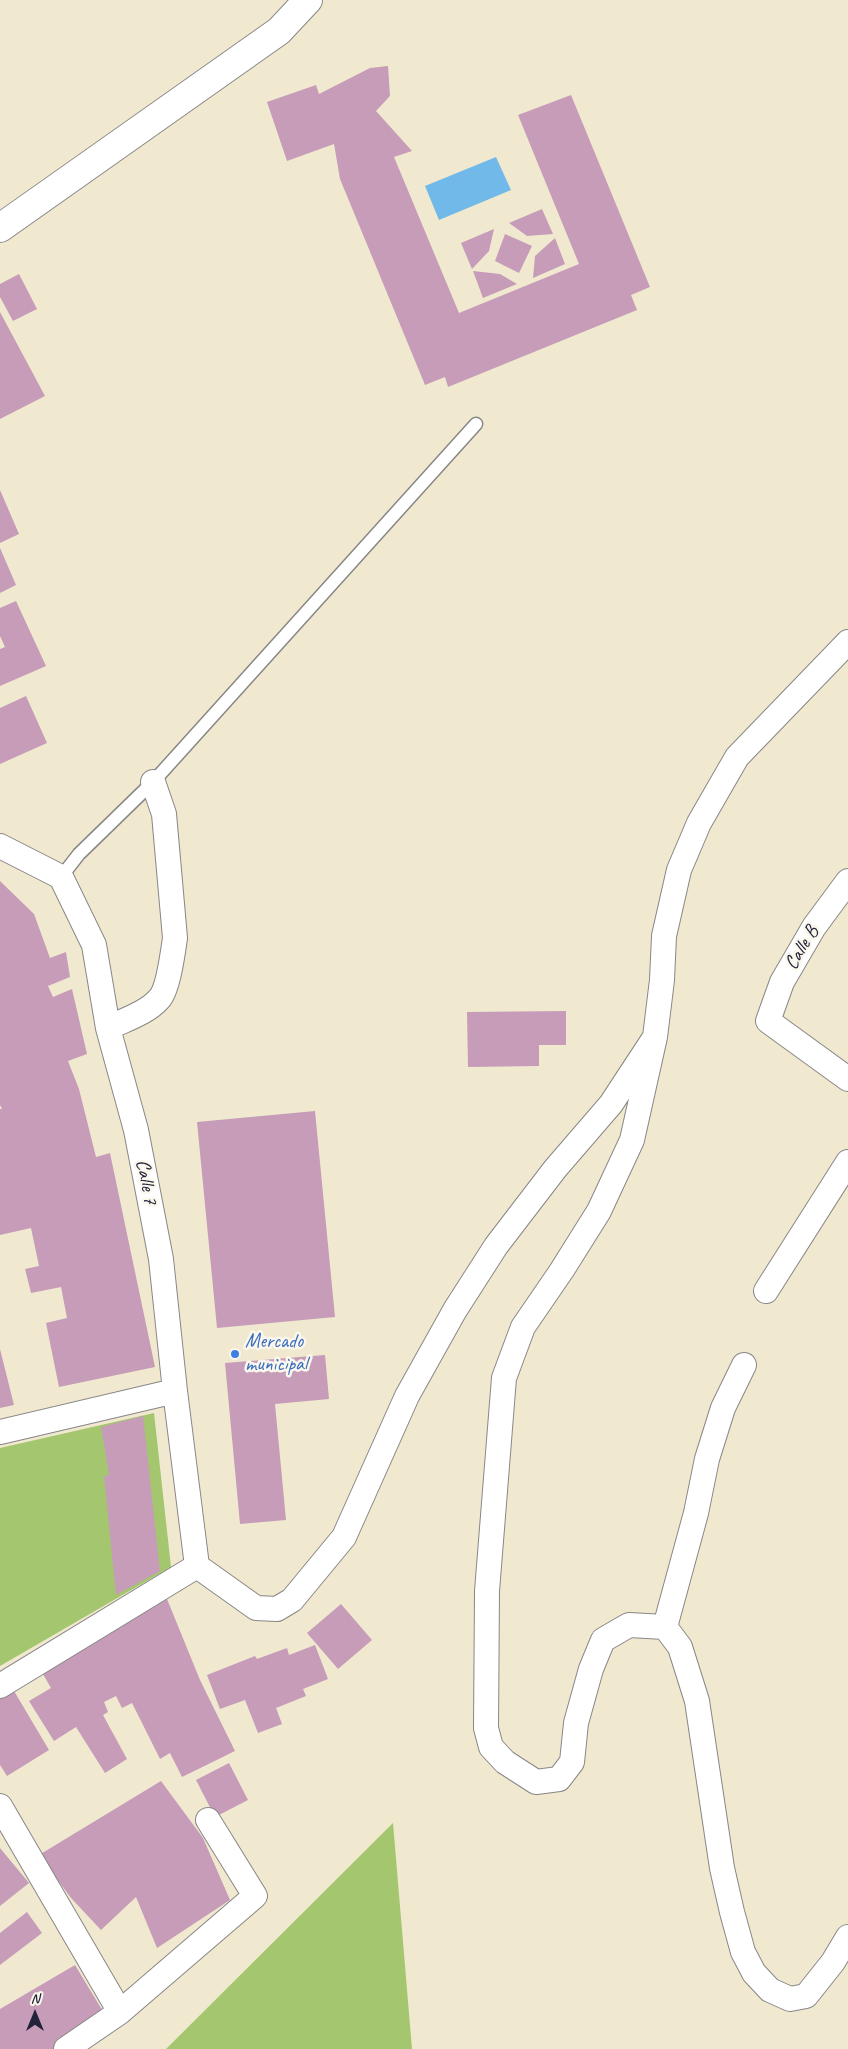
<!DOCTYPE html>
<html>
<head>
<meta charset="utf-8">
<style>
	body { margin:0 }
	#map { position:relative; width:848px; height:2049px; overflow:hidden; background:#f0e9d0; font-family:Caveat,sans-serif }
	canvas { display:block }
	.north { position:absolute; left:10px; top:1989px; width:50px; height:50px; -webkit-text-stroke:4px #fbf7ec; paint-order:stroke; rotate:0deg; font-size:14px; font-weight:700; line-height:20px; text-align:center; color:#22223b }
	.north::after { content:''; display:block; margin:auto; width:18px; height:22px; background:#22223b; clip-path:polygon(50% 0,100% 100%,50% 72%,0 100%) }
</style>
</head>
<body>
<div id="map">
<canvas width="848" height="2049"></canvas>
<div class="north">N</div>
</div>
<script>
const ctx = document.querySelector('canvas').getContext('2d');
ctx.lineJoin = 'round';
function fillPath(path, color) { ctx.fillStyle = color; ctx.fill(path, 'evenodd'); }
function trace(path, color, width, dash) { ctx.strokeStyle = color; ctx.lineWidth = width; ctx.lineCap = dash ? 'butt' : 'round'; ctx.setLineDash(dash || []); ctx.stroke(path); }
function write(font, color, halo, rows, align = 'center') {
  ctx.font = font + ' Caveat,sans-serif'; ctx.lineWidth = 5; ctx.setLineDash([]); ctx.textBaseline = 'middle'; ctx.strokeStyle = halo; ctx.fillStyle = color; for (const [text, x, y, turn = 0] of rows) {
    ctx.save(); ctx.translate(x, y); ctx.rotate((+turn || 0) * Math.PI / 180); ctx.textAlign = isNaN(turn) ? turn : align; if (halo) ctx.strokeText(text, 0, 0); ctx.fillText(text, 0, 0); ctx.restore();
  }
}
const green = new Path2D(`
	M154 1413 171 1567 0 1666V1448Z
	M393 1823 412 2049H166Z`);
const water = new Path2D(`
	M496 157 511 190 439 220 425 186Z`);
const building = new Path2D(`
	M388 66 390 96 376 111 412 151 394 157 459 313 579 264 518 115 571 95 650 287 631 295 637 310 448 387 445 377 425 385 340 179 334 144 287 161 267 102 316 85 319 94 370 68Z
	M542 209 553 234 527 236 509 223Z
	M494 229 489 251 472 269 461 243Z
	M505 234 532 246 519 273 495 261Z
	M555 238 565 264 533 278 535 256Z
	M473 271 500 274 517 284 483 298Z
	M19 274 37 309 13 321 0 297V284Z
	M0 312 45 396 0 419Z
	M0 490 19 534 0 543Z
	M0 548 16 585 0 593Z
	M16 601 46 666 0 686V649L5 647 0 636V608Z
	M26 696 47 743 0 764V708Z
	M0 881 34 914 50 958 66 952 70 977 48 986 53 997 72 989 87 1054 68 1061 79 1089 96 1157 110 1153 155 1367 59 1387 46 1323 67 1318 61 1287 31 1293 25 1269 39 1266 31 1228 0 1235V1109H2L0 1105Z
	M566 1011V1045H539V1066L468 1067 467 1012Z
	M315 1111 335 1317 217 1328 197 1122Z
	M0 1349 14 1405 0 1408Z
	M325 1355 329 1399 275 1404 286 1520 240 1524 225 1363Z
	M143 1416 160 1571 116 1595 104 1476 109 1475 101 1427Z
	M167 1599 200 1680 235 1751 182 1777 170 1753 160 1759 132 1703 122 1708 116 1696 104 1702 108 1712 103 1715 127 1759 105 1773 76 1727 54 1741 29 1701 51 1688 43 1674Z
	M341 1604 372 1640 338 1669 307 1633Z
	M315 1645 328 1679 303 1689 306 1696 276 1708 282 1724 258 1733 245 1700 220 1709 207 1675 255 1656 257 1659 287 1648 289 1655Z
	M14 1691 49 1750 7 1776 0 1765V1699Z
	M229 1763 248 1800 215 1817 196 1780Z
	M161 1781 203 1838 230 1900 157 1948 136 1897 101 1930 71 1898 39 1855Z
	M0 1848 29 1883 0 1906Z
	M27 1912 42 1933 0 1965V1933Z
	M75 1965 107 2018 54 2049H0V2009Z`);
const service = new Path2D(`
	M61 877 79 854 153 782 476 424`);
const minor = new Path2D(`
	M0 846 61 877 94 945 108 1028 136 1130 161 1259 175 1391 197 1566
	M848 881 814 927 782 982 768 1021 848 1079
	M108 1028C124 1020 147 1013 159 999 168 990 173 952 175 938L164 814 153 782
	M655 1037 632 1140 599 1211 562 1270 523 1327 504 1378 487 1591 486 1728 491 1747 505 1762 536 1782 559 1779 572 1762 576 1723 591 1669 603 1640 629 1625 665 1627 680 1647 697 1701 722 1868 732 1912 743 1952 754 1973 770 1990 790 1999 806 1996 833 1962 848 1937
	M766 1291 848 1162
	M0 1432 175 1391
	M197 1566 256 1608 277 1609 292 1600 344 1537 407 1396 455 1310 496 1246 555 1169 611 1104 655 1037 662 980 664 936 679 870 699 823 737 757 848 642
	M665 1627 696 1513 707 1459 723 1408 744 1365
	M0 1686 197 1566
	M0 1806 120 2012
	M66 2049 120 2012 255 1896 208 1820`);
const secondary = new Path2D(`
	M0 228 279 31 308 0`);
const markers = [
	[235,1354,5,"#3f7fe0"]
];
const streetNames = [
	["Calle B",802,948,-59],
	["Calle 7",146,1182,79]
];
const shopNames = [
	["Mercado",245,1342],
	["municipal",245,1365]
];
fillPath(green, '#a4c66f');
fillPath(water, '#70b9e8');
fillPath(building, '#c69cb9');
trace(service, '#898686', 15);
trace(minor, '#898686', 26);
trace(secondary, '#898686', 30);
trace(service, '#fff', 12);
trace(minor, '#fff', 24);
trace(secondary, '#fff', 28);
for (const [x, y, r, color] of markers) { const dot = new Path2D(); dot.arc(x, y, r, 0, 2 * Math.PI); ctx.fillStyle = color; ctx.fill(dot); trace(dot, '#fbf7ec', 2); }
write('20px', '#22223b', '#fbf7ec', streetNames);
write('20px', '#366cbe', '#fbf7ec', shopNames, 'left');
</script>
</body>
</html>
